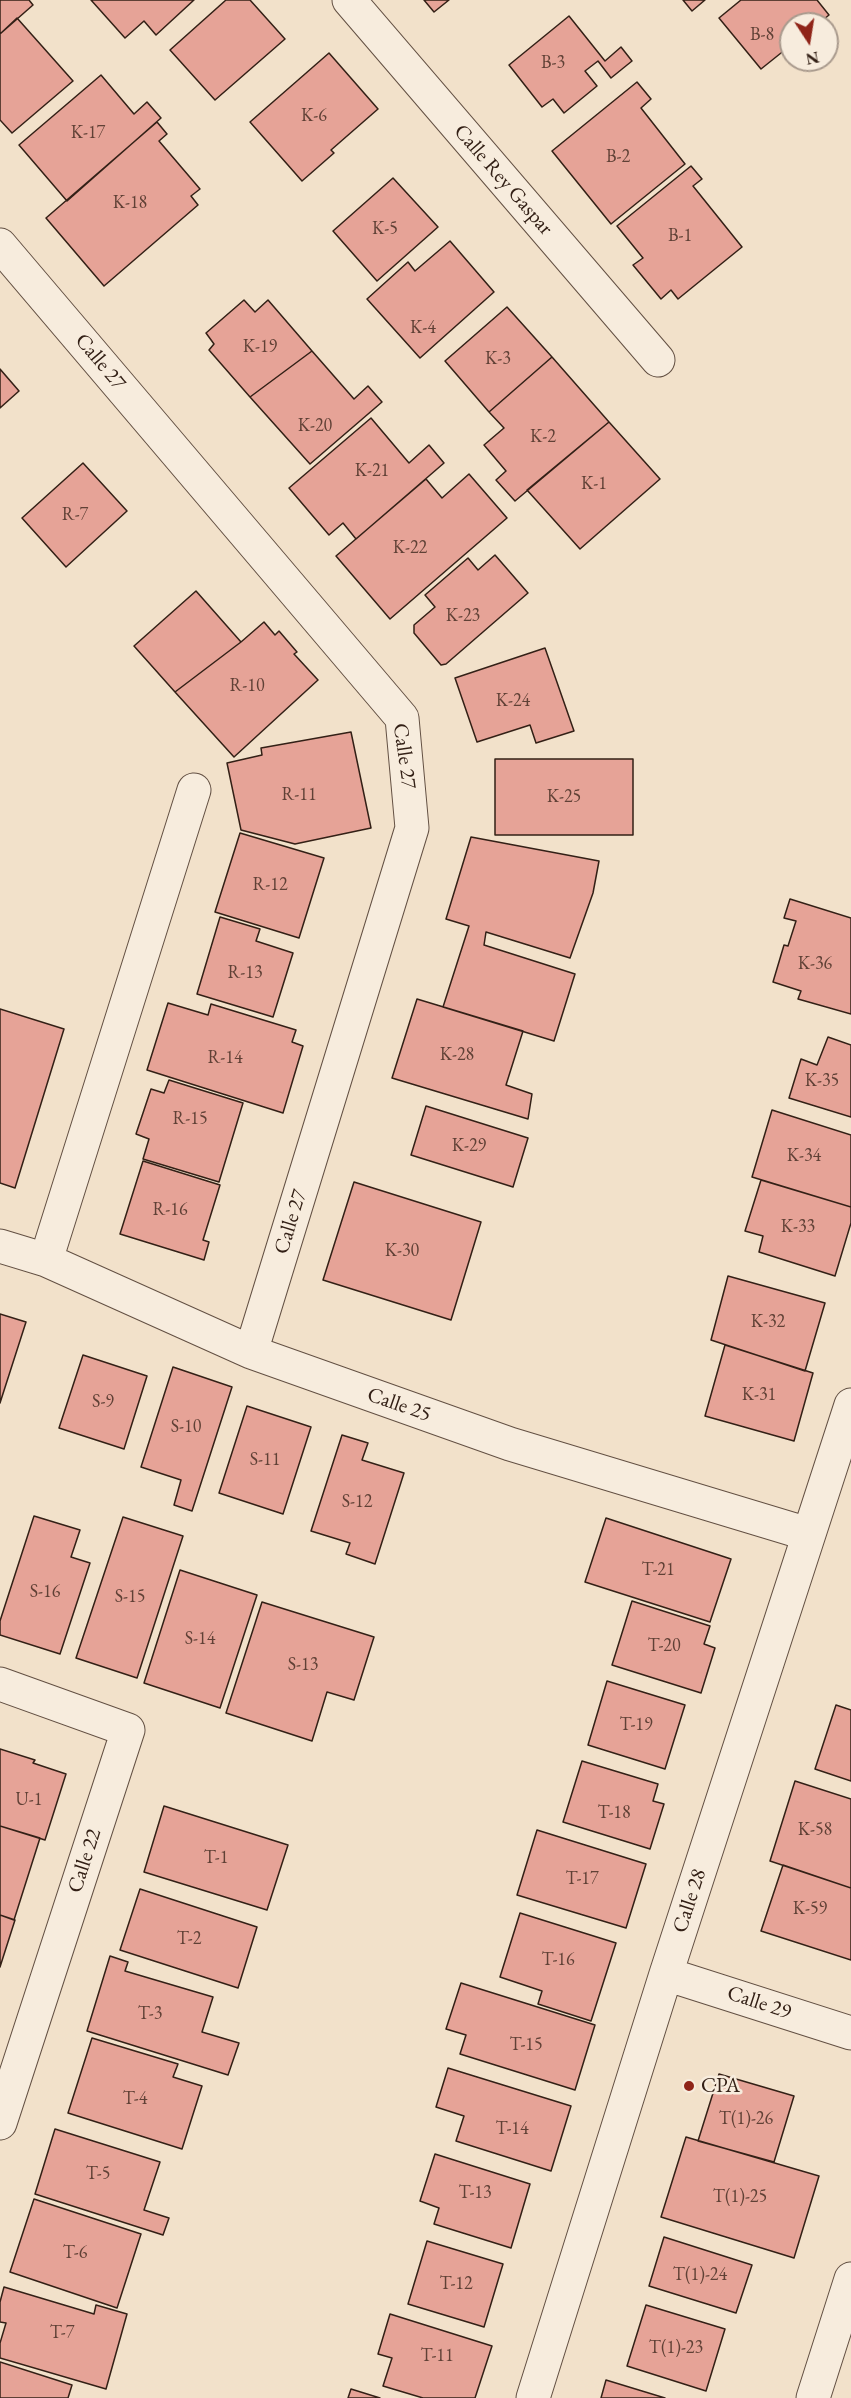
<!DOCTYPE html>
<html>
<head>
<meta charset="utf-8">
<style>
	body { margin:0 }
	#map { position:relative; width:851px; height:2398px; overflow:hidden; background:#f2e1ca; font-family:"EB Garamond",serif }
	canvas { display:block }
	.north { position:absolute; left:779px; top:12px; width:60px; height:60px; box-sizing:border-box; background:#f7ecdd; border:2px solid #a99a8d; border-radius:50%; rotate:168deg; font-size:16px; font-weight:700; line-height:24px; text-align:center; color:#332016 }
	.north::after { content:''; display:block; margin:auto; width:21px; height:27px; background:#8f2418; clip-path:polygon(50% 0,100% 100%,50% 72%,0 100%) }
</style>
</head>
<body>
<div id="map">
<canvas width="851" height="2398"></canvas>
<div class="north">N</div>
</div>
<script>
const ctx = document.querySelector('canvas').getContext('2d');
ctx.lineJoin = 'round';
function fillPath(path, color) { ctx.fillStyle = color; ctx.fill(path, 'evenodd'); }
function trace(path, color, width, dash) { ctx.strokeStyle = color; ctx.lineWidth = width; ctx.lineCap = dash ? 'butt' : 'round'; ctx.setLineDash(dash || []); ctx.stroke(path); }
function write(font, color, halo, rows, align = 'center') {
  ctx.font = font + ' "EB Garamond",serif'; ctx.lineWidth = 5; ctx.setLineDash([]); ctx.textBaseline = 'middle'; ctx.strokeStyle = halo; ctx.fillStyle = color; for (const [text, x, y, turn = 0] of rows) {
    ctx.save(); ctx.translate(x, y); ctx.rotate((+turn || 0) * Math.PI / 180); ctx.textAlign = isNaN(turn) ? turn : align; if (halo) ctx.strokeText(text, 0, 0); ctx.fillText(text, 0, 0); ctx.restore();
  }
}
const building = new Path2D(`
	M0 0H29L33 5 0 34Z
	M91 0H194L156 35 144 21 125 38Z
	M226 0H250L285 39 215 100 170 50Z
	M424 0H449L434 12Z
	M683 0H705L692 11Z
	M741 0H817L829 15 818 24H791V45L761 69 719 18Z
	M569 16 605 61 621 47 632 61 611 78 598 61 585 71 597 86 564 113 553 99 542 107 509 65Z
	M17 18 73 81 12 133 0 120V34Z
	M329 53 378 109 331 150 334 153 302 181 250 122Z
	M101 75 134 114 147 102 161 118 67 201 19 145Z
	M637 82 651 99 641 108 685 164 611 224 552 151Z
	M157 122 167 134 159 141 200 189 191 196 198 205 104 286 46 218Z
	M691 166 702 179 693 186 742 247 678 299 671 290 661 299 633 265 643 258 617 226Z
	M393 178 438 227 377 281 333 231Z
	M450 241 494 292 420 358 367 299 408 262 415 271Z
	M244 300 255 312 268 300 312 351 250 397 209 350 214 344 206 333Z
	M507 307 552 357 489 412 445 361Z
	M312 351 354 399 368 386 382 402 310 464 250 397Z
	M552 357 609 422 515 501 496 480 506 471 484 445 504 428 489 412Z
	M0 369 19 391 0 408Z
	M371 418 409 463 429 445 444 463 356 539 343 523 329 535 289 488Z
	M609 422 660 479 580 549 527 490Z
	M83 463 127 511 66 567 22 518Z
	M469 474 507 518 390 619 336 556 426 479 442 498Z
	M495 555 528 593 446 664 441 665 414 633V625L435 607 425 595 468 558 478 570Z
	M196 591 241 642 175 692 134 646Z
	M264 622 275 635 279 631 297 652 294 654 318 680 234 757 175 692 241 642Z
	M545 648 574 731 536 743 530 725 477 742 455 678Z
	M351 732 371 828 295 844 241 830 227 763 262 755 261 748Z
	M495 759H633V835H495Z
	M240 833 324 858 299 938 215 912Z
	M471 837 599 861 593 893 570 958 486 932 484 945 575 974 554 1041 443 1007 469 926 446 919Z
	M790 899 851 918V1014L798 999 801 991 773 982 784 945 788 946 796 921 784 918Z
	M220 917 260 929 256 941 293 953 273 1017 197 994Z
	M417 999 523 1031 506 1085 532 1094 528 1119 392 1078Z
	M168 1003 208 1015 211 1004 296 1030 292 1042 303 1046 283 1113 147 1070Z
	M0 1009 64 1029 15 1188 0 1183Z
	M828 1037 851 1045V1117L789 1098 801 1059 817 1065Z
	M169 1080 243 1103 219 1182 143 1159 149 1139 136 1134 151 1089 164 1093Z
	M426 1106 528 1138 513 1187 411 1155Z
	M772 1110 851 1135V1207L752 1177Z
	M143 1161 220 1185 203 1240 209 1242 204 1260 120 1234Z
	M761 1180 851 1207V1223L835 1276 759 1252 763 1236 745 1231Z
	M354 1182 481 1222 451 1320 323 1280Z
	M728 1276 825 1303 805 1371 711 1340Z
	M0 1314 26 1322 0 1403Z
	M725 1345 813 1373 794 1441 705 1416Z
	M83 1355 147 1376 124 1449 59 1428Z
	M173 1367 232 1387 192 1511 174 1505 181 1480 141 1467Z
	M247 1406 311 1427 283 1514 219 1493Z
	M342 1435 368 1443 362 1460 404 1473 375 1564 346 1554 350 1543 311 1531Z
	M34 1516 80 1530 71 1557 90 1563 60 1654 0 1635V1621Z
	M123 1517 183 1536 137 1678 76 1658Z
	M606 1518 731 1559 710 1622 585 1582Z
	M180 1570 257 1595 220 1708 144 1683Z
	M632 1601 710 1626 704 1644 715 1648 701 1693 612 1665Z
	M262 1602 374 1637 354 1700 327 1692 312 1741 226 1713Z
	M607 1681 685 1705 665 1769 588 1745Z
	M836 1705 851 1710V1781L815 1769Z
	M0 1749 35 1760 33 1763 66 1774 45 1840 0 1826Z
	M582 1761 658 1784 653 1801 664 1804 650 1849 563 1822Z
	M795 1781 851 1799V1888L770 1861Z
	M164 1806 288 1845 267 1910 144 1872Z
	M0 1826 40 1838 14 1920 0 1915Z
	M537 1830 646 1864 626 1928 517 1895Z
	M783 1865 851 1888V1960L761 1931Z
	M140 1889 257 1927 238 1988 120 1950Z
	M520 1913 616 1943 591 2021 538 2004 542 1991 500 1977Z
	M0 1915 15 1920 0 1967Z
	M110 1956 128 1962 125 1971 213 1997 202 2032 239 2043 228 2075 87 2031Z
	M461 1983 595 2025 575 2090 460 2054 466 2035 446 2029Z
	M92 2038 178 2064 173 2077 202 2086 182 2149 68 2113Z
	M448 2068 571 2106 551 2171 456 2141 464 2116 436 2107Z
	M719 2074 794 2096 774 2162 698 2141Z
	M55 2129 160 2162 144 2210 169 2218 163 2235 35 2194Z
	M686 2137 819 2176 794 2258 661 2217Z
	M435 2154 530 2184 511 2248 434 2224 439 2208 420 2201Z
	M34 2199 141 2234 117 2308 10 2272Z
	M664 2237 752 2265 736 2313 649 2286Z
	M427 2241 503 2264 484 2327 408 2304Z
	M4 2287 94 2314 96 2305 127 2314 106 2389 0 2358V2343L6 2323 0 2322V2302Z
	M646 2305 725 2329 706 2391 627 2366Z
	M390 2314 492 2346 475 2398H423L383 2386 392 2358 378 2354Z
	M0 2362 72 2385 68 2398H0Z
	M606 2380 665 2398H601Z
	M351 2389 380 2398H348Z`);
const minor = new Path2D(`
	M349 0 658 360
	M0 245 402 718 412 828 251 1352
	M0 1246 46 1260 251 1352 510 1444 808 1534
	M46 1260 194 790
	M0 1684 128 1730 0 2123
	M666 1974 851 2033
	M533 2398 666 1974 851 1405
	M813 2398 851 2279`);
const markers = [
	[689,2086,6,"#8f2418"]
];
const numberNames = [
	["B-8",762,35],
	["B-3",553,63],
	["K-6",314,116],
	["K-17",88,133],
	["B-2",618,157],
	["K-18",130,203],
	["K-5",385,229],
	["B-1",680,236],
	["K-4",423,328],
	["K-19",260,347],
	["K-3",498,359],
	["K-20",315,426],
	["K-2",543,437],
	["K-21",372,471],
	["K-1",594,484],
	["R-7",75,515],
	["K-22",410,548],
	["K-23",463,616],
	["R-10",247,686],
	["K-24",513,701],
	["R-11",299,795],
	["K-25",564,797],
	["R-12",270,885],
	["K-36",815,964],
	["R-13",245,973],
	["K-28",457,1055],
	["R-14",225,1058],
	["K-35",822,1081],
	["R-15",190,1119],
	["K-29",469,1146],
	["K-34",804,1156],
	["R-16",170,1210],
	["K-33",798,1227],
	["K-30",402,1251],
	["K-32",768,1322],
	["K-31",759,1395],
	["S-9",103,1402],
	["S-10",186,1427],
	["S-11",265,1460],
	["S-12",357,1502],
	["T-21",658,1570],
	["S-16",45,1592],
	["S-15",130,1597],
	["S-14",200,1639],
	["T-20",664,1646],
	["S-13",303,1665],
	["T-19",636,1725],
	["U-1",29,1800],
	["T-18",614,1813],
	["K-58",815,1830],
	["T-1",216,1858],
	["T-17",582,1879],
	["K-59",810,1909],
	["T-2",189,1939],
	["T-16",558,1960],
	["T-3",150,2014],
	["T-15",526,2045],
	["T-4",135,2099],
	["T(1)-26",746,2119],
	["T-14",512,2129],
	["T-5",98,2174],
	["T-13",475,2193],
	["T(1)-25",740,2197],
	["T-6",75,2253],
	["T(1)-24",700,2275],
	["T-12",456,2284],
	["T-7",62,2333],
	["T(1)-23",676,2348],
	["T-11",437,2356]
];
const streetNames = [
	["Calle Rey Gaspar",503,180,49],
	["Calle 27",100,362,50],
	["Calle 27",404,756,82],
	["Calle 27",291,1222,-73],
	["Calle 25",399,1405,19],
	["Calle 22",85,1861,-72],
	["Calle 28",690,1901,-72],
	["Calle 29",759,2003,18]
];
const poiNames = [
	["CPA",701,2086]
];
fillPath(building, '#e6a397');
trace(building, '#332016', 1.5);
trace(minor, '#635043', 35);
trace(minor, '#f7ecdd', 33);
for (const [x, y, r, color] of markers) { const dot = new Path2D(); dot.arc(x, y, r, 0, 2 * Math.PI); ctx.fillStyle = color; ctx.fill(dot); trace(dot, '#f7ecdd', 2); }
write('18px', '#604136', null, numberNames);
write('21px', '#332016', '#f7ecdd', streetNames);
write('21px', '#332016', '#f7ecdd', poiNames, 'left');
</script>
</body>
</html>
